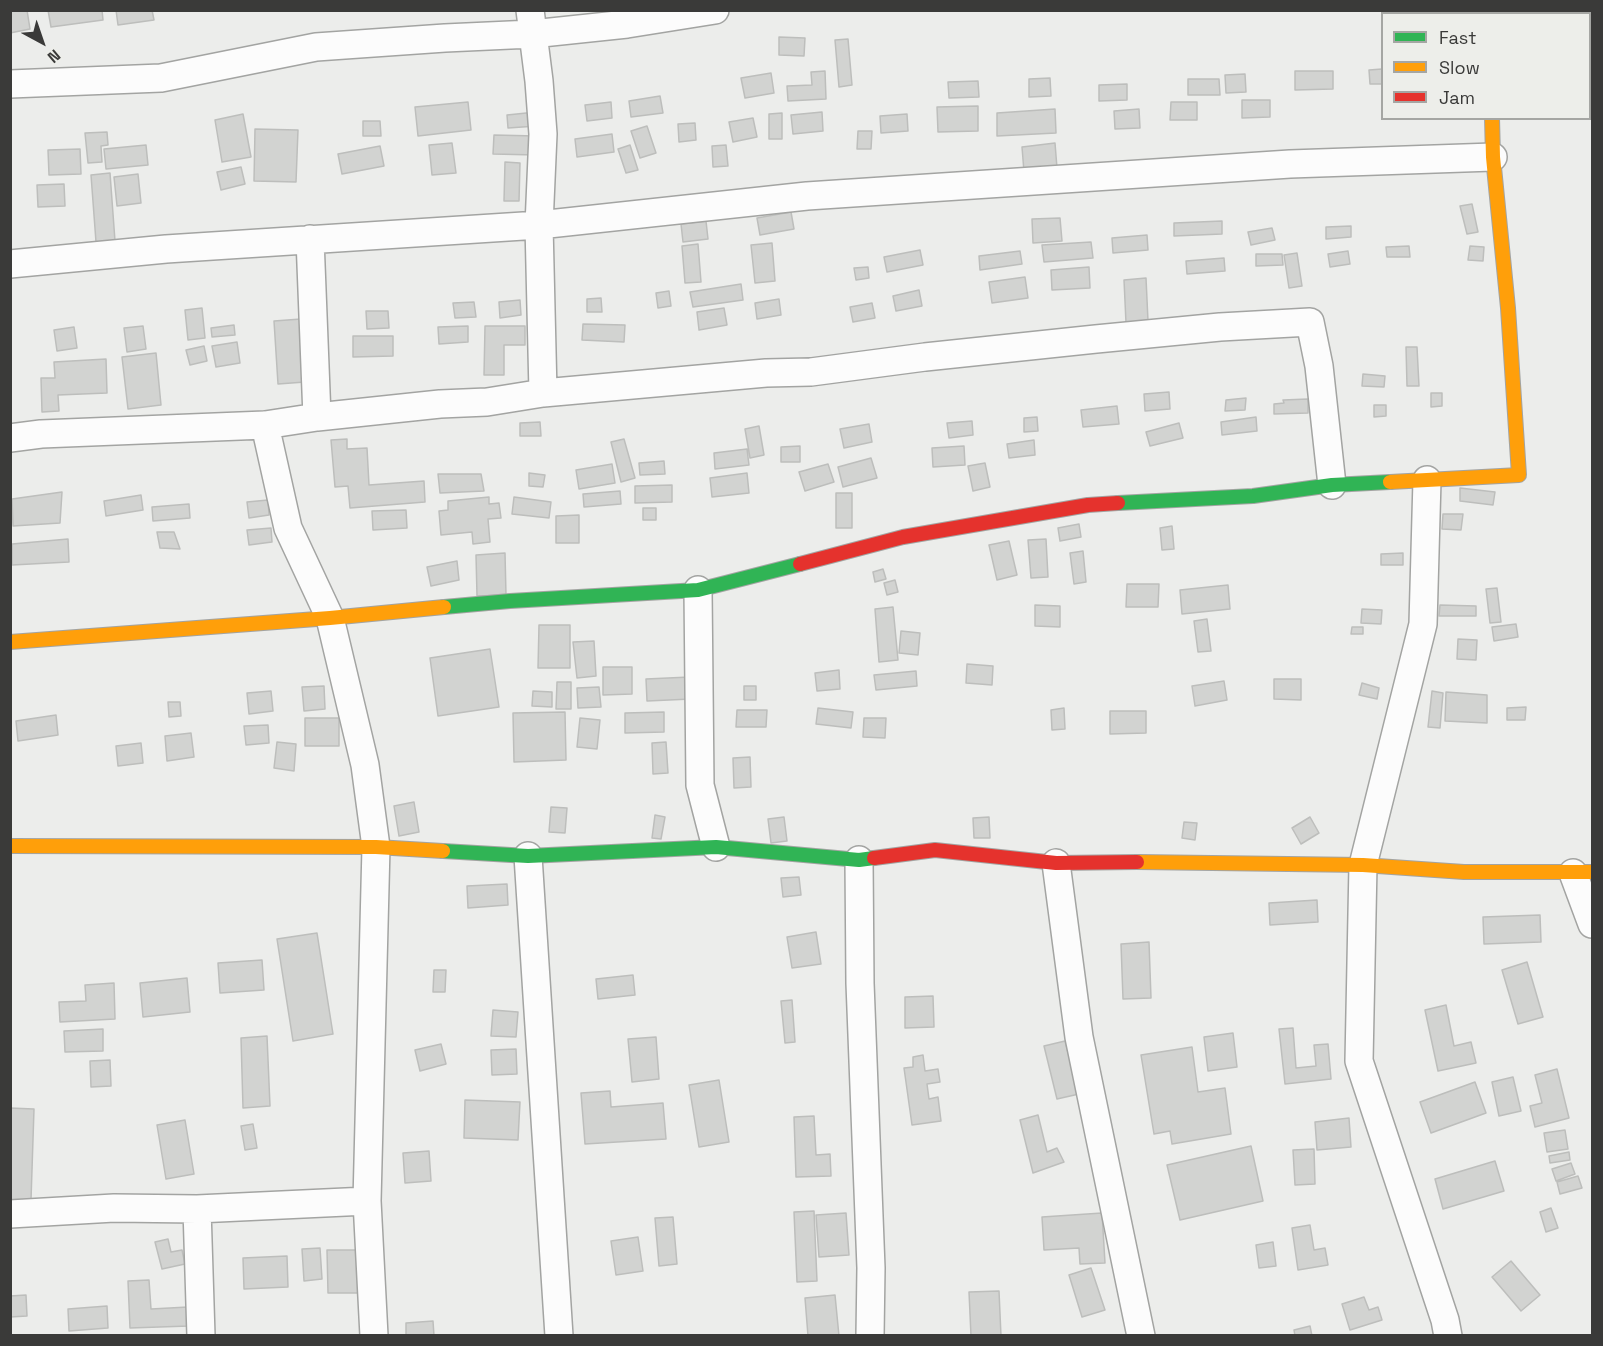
<!DOCTYPE html>
<html>
<head>
<meta charset="utf-8">
<style>
	body { margin:0 }
	#map { position:relative; width:1603px; height:1346px; overflow:hidden; background:#ecedeb; font-family:"Space Grotesk",sans-serif }
	canvas { display:block }
	.frame { position:absolute; inset:0; border:12px solid #3a3a39; pointer-events:none }
	.legend { position:absolute; left:1381px; top:12px; width:210px; height:108px; box-sizing:border-box; background:#edeeea; border:2px solid #a5a6a3; margin:0; padding:8px 10px; list-style:none; font-size:18px; color:#3a3a39 }
	.legend li { display:flex; align-items:center; gap:12px; height:30px }
	.legend b { width:30px; border:2px solid #a5a6a3 }
	.north { position:absolute; left:12px; top:12px; width:60px; height:60px; -webkit-text-stroke:4px #edeeea; paint-order:stroke; rotate:140deg; font-size:16px; font-weight:700; line-height:24px; text-align:center; color:#3a3a39 }
	.north::after { content:''; display:block; margin:auto; width:21px; height:27px; background:#3a3a39; clip-path:polygon(50% 0,100% 100%,50% 72%,0 100%) }
</style>
</head>
<body>
<div id="map">
<canvas width="1603" height="1346"></canvas>
<div class="frame"></div>
<ul class="legend">
<li><b style="height:8px;background:#30b455"></b>Fast</li>
<li><b style="height:8px;background:#ff9f0a"></b>Slow</li>
<li><b style="height:8px;background:#e5322d"></b>Jam</li>
</ul>
<div class="north">N</div>
</div>
<script>
const ctx = document.querySelector('canvas').getContext('2d');
ctx.lineJoin = 'round';
function fillPath(path, color) { ctx.fillStyle = color; ctx.fill(path, 'evenodd'); }
function trace(path, color, width, dash) { ctx.strokeStyle = color; ctx.lineWidth = width; ctx.lineCap = dash ? 'butt' : 'round'; ctx.setLineDash(dash || []); ctx.stroke(path); }
const building = new Path2D(`
	M10 10H27L30 29 10 33Z
	M48 10H102L103 20 51 27Z
	M116 10H152L154 20 118 25Z
	M779 37 805 38 804 56 779 55Z
	M848 39 852 85 839 87 835 40Z
	M1382 69V84H1370L1369 70Z
	M825 71 826 99 788 101 787 86 812 85 811 72Z
	M1295 71H1333V89L1295 90Z
	M771 73 774 93 745 98 741 78Z
	M1245 74 1246 92 1226 93 1225 75Z
	M1050 78 1051 96 1029 97V79Z
	M1188 79H1219L1220 95H1188Z
	M978 81 979 97 949 98 948 82Z
	M1127 84V100L1099 101V85Z
	M660 96 663 113 631 117 629 101Z
	M1242 100H1270V117L1242 118Z
	M468 102 471 130 418 136 415 107Z
	M611 102 612 118 587 121 585 105Z
	M1171 102H1197V120H1170Z
	M978 106V131L938 132 937 107Z
	M1055 109 1056 133 997 136V113Z
	M1139 109 1140 128 1115 129 1114 111Z
	M536 112 537 126 508 128 507 115Z
	M822 112 823 131 793 134 791 115Z
	M782 113V139H769V114Z
	M243 114 251 157 222 162 215 120Z
	M907 114 908 131 881 133 880 116Z
	M753 118 757 137 733 142 729 122Z
	M363 121H380L381 136H363Z
	M695 123 696 140 679 142 678 124Z
	M647 126 656 153 640 158 631 131Z
	M255 129 298 130 296 182 254 181Z
	M858 131H872L871 149H857Z
	M107 132 108 145 101 146 102 162 88 163 85 133Z
	M612 134 614 152 577 157 575 139Z
	M494 135 536 136V155L493 154Z
	M452 143 456 173 432 175 429 145Z
	M1055 143 1057 168 1024 172 1022 147Z
	M146 145 148 165 106 169 104 149Z
	M630 145 638 170 626 173 618 149Z
	M726 145 728 166 713 167 712 146Z
	M380 146 384 166 342 174 338 154Z
	M80 149 81 174 49 175 48 150Z
	M505 162 520 163 519 201H504Z
	M241 167 245 184 221 190 217 172Z
	M110 173 115 241 96 242 91 175Z
	M138 174 141 203 117 206 114 177Z
	M64 184 65 206 38 207 37 185Z
	M1472 204 1478 232 1467 234 1460 206Z
	M791 212 794 229 760 235 757 218Z
	M1060 218 1062 241 1033 243 1032 219Z
	M706 221 708 239 683 242 681 224Z
	M1222 221V234L1174 236V223Z
	M1351 226V237L1326 239V227Z
	M1272 228 1275 240 1251 245 1248 232Z
	M1147 235 1148 250 1113 253 1112 238Z
	M1091 242 1093 258 1044 262 1042 245Z
	M772 243 775 281 755 283 751 245Z
	M698 244 701 282 685 283 682 246Z
	M1409 246 1410 257H1387L1386 247Z
	M1470 246 1484 247 1483 261 1468 260Z
	M920 250 923 265 887 272 884 257Z
	M1020 251 1022 264 980 270 979 256Z
	M1348 251 1350 264 1330 267 1328 254Z
	M1297 253 1302 286 1289 288 1284 255Z
	M1256 254H1282L1283 265 1256 266Z
	M1224 258 1225 271 1187 274 1186 261Z
	M868 267 869 278 856 280 854 268Z
	M1089 267 1090 288 1052 290 1051 270Z
	M1025 277 1028 298 992 303 989 282Z
	M1146 278 1148 321 1126 323 1124 280Z
	M741 284 743 300 693 307 690 292Z
	M919 290 922 306 896 311 893 296Z
	M669 291 671 306 658 308 656 293Z
	M601 298 602 312H587V299Z
	M779 299 781 315 757 319 755 303Z
	M520 300 521 315 500 318 499 302Z
	M474 302 476 317 455 318 453 303Z
	M872 303 875 318 853 322 850 307Z
	M202 308 205 338 188 340 185 310Z
	M724 308 727 325 699 330 697 312Z
	M366 311H388L389 328 367 329Z
	M301 319 305 382 278 384 274 321Z
	M583 324 625 325 624 342 582 340Z
	M234 325 235 335 212 337 211 328Z
	M143 326 146 349 127 352 124 328Z
	M468 326V342L439 344 438 327Z
	M485 326H525V345H504V375H484Z
	M74 327 77 348 57 351 54 330Z
	M353 336H393V356L353 357Z
	M237 342 240 363 216 367 212 346Z
	M204 346 207 361 190 365 186 350Z
	M1406 347H1417L1419 386H1407Z
	M156 353 161 405 128 409 122 357Z
	M106 359 107 393 58 395 59 411 42 412 41 378H55L54 362Z
	M1363 374 1385 376 1384 387 1362 386Z
	M1169 392 1170 409 1145 411 1144 394Z
	M1431 393H1442V406L1431 407Z
	M1246 398 1245 410 1225 411 1226 400Z
	M1308 399V413L1274 414V404L1284 403 1283 400Z
	M1374 405H1386V416L1374 417Z
	M1117 406 1119 424 1083 427 1081 410Z
	M1037 417 1038 431 1024 432V418Z
	M1256 417 1257 431 1222 435 1221 422Z
	M972 421 973 435 949 438 947 423Z
	M540 422 541 436H520V423Z
	M1179 423 1183 438 1150 446 1146 432Z
	M869 424 872 442 844 448 840 429Z
	M759 426 764 455 750 458 745 429Z
	M347 439V449L367 448 369 485 424 481 425 502 350 508 348 486 335 487 331 440Z
	M624 439 635 478 621 482 611 442Z
	M1034 440 1035 455 1009 458 1007 444Z
	M800 446V462H781V447Z
	M964 446 965 465 933 467 932 448Z
	M747 449 749 465 715 469 714 453Z
	M871 458 877 478 843 487 838 467Z
	M664 461 665 474 640 475 639 463Z
	M985 463 990 487 973 491 968 466Z
	M612 464 615 483 579 489 576 470Z
	M828 464 834 482 805 491 799 472Z
	M529 473 545 475 543 487 529 486Z
	M747 473 749 493 712 497 710 478Z
	M438 474H481L484 491 440 493Z
	M672 485V502L635 503V486Z
	M1460 488 1495 492 1493 505 1460 501Z
	M620 491 621 504 584 507 583 494Z
	M62 492 60 523 13 526 12 499Z
	M836 493H852V528H836Z
	M141 495 143 510 106 516 104 501Z
	M489 497V504L499 503 501 518 488 519 490 542 473 544 472 532 441 535 439 511 448 510V501Z
	M514 497 551 502 549 518 512 514Z
	M268 500 269 515 249 518 247 502Z
	M189 504 190 518 153 521 152 507Z
	M643 508H656V520H643Z
	M406 510 407 528 373 530 372 511Z
	M1443 514H1463L1461 530 1442 529Z
	M579 515V543H556V516Z
	M1079 524 1081 537 1060 541 1058 528Z
	M1172 526 1174 549 1162 550 1160 528Z
	M271 528 272 542 249 545 247 530Z
	M157 532H174L180 549 160 548Z
	M68 539 69 562 12 565V544Z
	M1046 539 1048 577 1031 578 1028 540Z
	M1009 541 1017 575 997 580 989 545Z
	M1083 551 1086 582 1074 584 1070 553Z
	M505 553 506 595 477 596 476 555Z
	M1403 553V565H1381V554Z
	M457 561 459 580 431 586 427 567Z
	M883 569 886 579 875 582 873 572Z
	M895 580 898 592 887 595 884 583Z
	M1127 584H1159L1158 607H1126Z
	M1228 585 1230 609 1182 614 1180 590Z
	M1497 588 1501 622 1490 623 1486 589Z
	M1035 605 1060 606V627L1035 626Z
	M1440 605 1476 606V616H1439Z
	M893 607 898 660 879 662 875 609Z
	M1362 609 1382 610 1381 624 1361 623Z
	M1207 619 1211 651 1198 652 1194 621Z
	M1516 624 1518 637 1494 641 1492 627Z
	M539 625H570V668H538Z
	M1352 627H1363V634H1351Z
	M901 631 920 633 918 655 899 653Z
	M1458 639 1477 640 1476 660 1457 659Z
	M594 641 596 676 577 678 573 642Z
	M490 649 499 707 438 716 430 658Z
	M967 664 993 666 992 685 966 683Z
	M603 667H632V694L603 695Z
	M839 670 840 689 817 691 815 673Z
	M916 671 917 686 876 690 874 675Z
	M690 677 691 699 647 701 646 679Z
	M1274 679H1301V700L1274 699Z
	M1224 681 1227 700 1195 706 1192 686Z
	M557 682H571V709H556Z
	M1362 683 1379 688 1377 699 1359 695Z
	M324 686 325 709 304 711 302 687Z
	M744 686H756V700H744Z
	M599 687 601 707 578 708 577 688Z
	M271 691 273 711 249 714 247 693Z
	M533 691 552 692V707L532 706Z
	M1432 691 1443 693 1440 728 1428 727Z
	M1446 692 1487 695V723L1445 721Z
	M168 702H180L181 716 169 717Z
	M1526 707 1525 720H1507V708Z
	M818 708 853 712 851 728 816 724Z
	M1064 708 1065 729 1052 730 1051 710Z
	M737 710H767L766 727H736Z
	M1110 711H1146V733L1110 734Z
	M565 712 566 760 514 762 513 713Z
	M664 712V732L625 733V713Z
	M56 715 58 735 18 741 16 721Z
	M305 718H339V746H305Z
	M580 718 600 720 597 749 577 747Z
	M864 718H886L885 738 863 737Z
	M268 725 269 743 246 745 244 726Z
	M191 733 194 757 167 761 165 736Z
	M277 742 296 744 294 771 274 768Z
	M666 742 668 773 653 774 652 743Z
	M141 743 143 763 118 766 116 746Z
	M750 757 751 787 734 788 733 758Z
	M414 802 419 832 399 836 394 806Z
	M551 807 567 808 565 833 549 832Z
	M655 815 665 817 661 839 652 838Z
	M784 817 787 841 771 843 768 819Z
	M989 817 990 838H974L973 818Z
	M1310 817 1319 833 1301 844 1292 828Z
	M1184 822 1197 823 1195 840 1182 838Z
	M799 877 801 895 783 897 781 878Z
	M507 884 508 905 468 908 467 886Z
	M1317 900 1318 922 1270 925 1269 903Z
	M1540 915 1541 942 1484 944 1483 917Z
	M816 932 821 964 792 968 787 937Z
	M317 933 333 1034 293 1041 277 939Z
	M1149 942 1151 998 1123 999 1121 944Z
	M262 960 264 990 220 993 218 963Z
	M1527 962 1543 1017 1518 1024 1502 970Z
	M434 970H446L445 992H433Z
	M633 975 635 995 598 999 596 979Z
	M187 978 190 1012 143 1017 140 983Z
	M114 983 115 1019 60 1022 59 1002 86 1001 85 985Z
	M933 996 934 1027 905 1028V997Z
	M792 1000 795 1042 785 1043 781 1001Z
	M1446 1005 1454 1046 1471 1042 1476 1063 1438 1071 1425 1010Z
	M493 1010 518 1012 516 1037 491 1036Z
	M1293 1028 1296 1068 1316 1066 1314 1045 1328 1044 1331 1079 1285 1084 1279 1029Z
	M103 1029V1051L65 1052 64 1031Z
	M1233 1033 1237 1067 1208 1071 1204 1037Z
	M267 1036 270 1106 243 1108 241 1038Z
	M656 1037 659 1079 632 1082 628 1039Z
	M1065 1041 1079 1094 1057 1099 1044 1046Z
	M441 1044 446 1064 420 1071 415 1050Z
	M1192 1047 1198 1092 1225 1088 1231 1134 1172 1144 1170 1131 1154 1134 1141 1055Z
	M516 1049 517 1074 492 1075 491 1050Z
	M923 1055 925 1071 938 1069 940 1082 927 1084 929 1099 938 1097 941 1121 912 1125 904 1068 913 1067V1057Z
	M110 1060 111 1086 91 1087 90 1061Z
	M1557 1069 1569 1118 1535 1127 1530 1106 1542 1103 1535 1075Z
	M1513 1077 1521 1111 1499 1116 1492 1082Z
	M719 1080 729 1142 699 1147 689 1085Z
	M1475 1082 1486 1113 1431 1133 1420 1102Z
	M610 1091 611 1107 663 1103 666 1139 585 1144 581 1093Z
	M465 1100 520 1102 518 1140 464 1138Z
	M10 1108 34 1109 31 1200H10Z
	M1038 1115 1047 1152 1057 1148 1064 1162 1033 1173 1020 1120Z
	M814 1116 816 1155 830 1154 831 1176 796 1177 794 1117Z
	M1349 1118 1351 1147 1317 1150 1315 1122Z
	M185 1120 194 1174 166 1179 157 1125Z
	M253 1124 257 1148 245 1150 241 1126Z
	M1565 1130 1568 1149 1547 1152 1544 1133Z
	M1251 1146 1263 1201 1180 1220 1167 1165Z
	M1314 1149 1315 1184 1295 1185 1293 1150Z
	M429 1151 431 1181 405 1183 403 1153Z
	M1569 1152 1570 1160 1550 1163 1549 1156Z
	M1495 1161 1504 1191 1443 1209 1435 1179Z
	M1571 1163 1575 1174 1556 1181 1552 1169Z
	M1578 1176 1582 1188 1560 1194 1557 1182Z
	M1551 1208 1558 1228 1546 1232 1540 1212Z
	M814 1211 817 1281 797 1282 794 1212Z
	M846 1213 849 1255 819 1257 816 1215Z
	M1102 1213 1105 1263 1080 1264 1079 1248 1044 1250 1042 1217Z
	M673 1217 677 1264 659 1266 655 1218Z
	M1310 1225 1314 1250 1325 1248 1328 1265 1298 1270 1292 1228Z
	M638 1237 643 1271 616 1275 611 1241Z
	M168 1239 171 1252 182 1250 185 1264 162 1269 155 1242Z
	M1273 1242 1276 1266 1259 1268 1256 1245Z
	M320 1248 322 1279 304 1281 302 1249Z
	M327 1250H360L361 1293H328Z
	M287 1256 288 1287 244 1289 243 1258Z
	M1511 1261 1540 1295 1521 1311 1492 1277Z
	M1091 1268 1105 1310 1082 1317 1069 1275Z
	M149 1280 151 1309 188 1307 189 1326 130 1328 128 1281Z
	M999 1291 1001 1336H971L969 1292Z
	M26 1295 27 1316 10 1317V1296Z
	M835 1295 839 1336H808L805 1298Z
	M1364 1297 1369 1310 1378 1307 1382 1320 1350 1330 1342 1304Z
	M107 1306 108 1328 69 1331 68 1309Z
	M433 1321 434 1336H406V1323Z
	M1310 1326 1312 1336H1295L1294 1330Z`);
const street = new Path2D(`
	M530 10 539 81 543 134 539 225 543 393
	M1491 10V14
	M10 84 161 78 316 47 445 38 532 34 627 24 715 10
	M310 239 317 417
	M10 264 166 249 539 225 807 196 1290 164 1493 157
	M265 425 288 528 330 618 365 765 376 847 367 1201 374 1336
	M10 438 41 434 265 425 317 417 440 404 487 402 543 393 766 373 811 372 925 357 1096 339 1220 327 1310 322 1319 366 1332 485
	M1427 480 1423 624 1363 865 1359 1061 1445 1320 1448 1336
	M698 590 700 785 716 847
	M528 856 559 1336
	M859 860 860 983 871 1268 870 1336
	M1056 863 1079 1037 1141 1336
	M1573 873 1592 924
	M197 1209 201 1336
	M10 1214 114 1208 197 1209 367 1201`);
const fast = new Path2D(`
	M1118 503 1253 496 1332 485 1390 482
	M444 607 510 601 698 590 800 564
	M443 851 528 856 716 847 859 860 874 858`);
const slow = new Path2D(`
	M1390 482 1519 475 1508 308 1493 157 1492 118
	M10 642 330 618 444 607
	M10 846 376 847 443 851
	M1137 862 1363 865 1464 872H1592`);
const jam = new Path2D(`
	M800 564 903 537 1088 505 1118 503
	M874 858 935 850 1056 863 1137 862`);
fillPath(building, '#d2d3d1');
trace(building, '#bdbebc', 1.5);
trace(street, '#a3a4a2', 30);
trace(fast, '#a3a4a2', 16);
trace(slow, '#a3a4a2', 16);
trace(jam, '#a3a4a2', 16);
trace(street, '#fcfcfc', 27);
trace(fast, '#30b455', 14);
trace(slow, '#ff9f0a', 14);
trace(jam, '#e5322d', 14);
</script>
</body>
</html>
